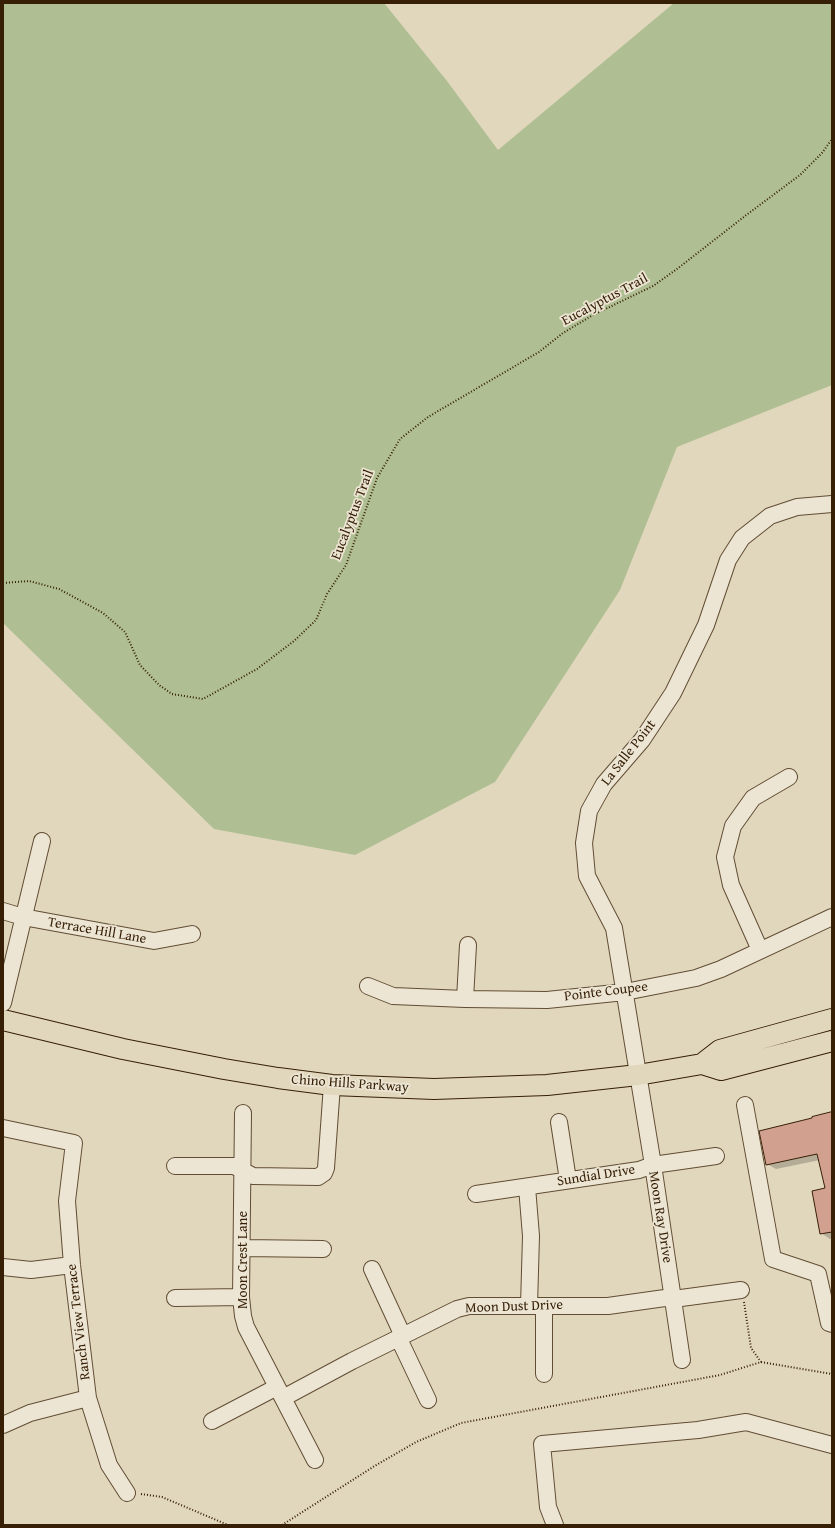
<!DOCTYPE html>
<html>
<head>
<meta charset="utf-8">
<style>
	body { margin:0 }
	#map { position:relative; width:835px; height:1528px; overflow:hidden; background:#e1d7bd; font-family:"Gentium Book Plus",serif }
	canvas { display:block }
	.frame { position:absolute; inset:0; border:4px solid #361f05; pointer-events:none }
</style>
</head>
<body>
<div id="map">
<canvas width="835" height="1528"></canvas>
<div class="frame"></div>
</div>
<script>
const ctx = document.querySelector('canvas').getContext('2d');
ctx.lineJoin = 'round';
function fillPath(path, color) { ctx.fillStyle = color; ctx.fill(path, 'evenodd'); }
function trace(path, color, width, dash) { ctx.strokeStyle = color; ctx.lineWidth = width; ctx.lineCap = dash ? 'butt' : 'round'; ctx.setLineDash(dash || []); ctx.stroke(path); }
function write(font, color, halo, rows, align = 'center') {
  ctx.font = font + ' "Gentium Book Plus",serif'; ctx.lineWidth = 3.5; ctx.setLineDash([]); ctx.textBaseline = 'middle'; ctx.strokeStyle = halo; ctx.fillStyle = color; for (const [text, x, y, turn = 0] of rows) {
    ctx.save(); ctx.translate(x, y); ctx.rotate((+turn || 0) * Math.PI / 180); ctx.textAlign = isNaN(turn) ? turn : align; if (halo) ctx.strokeText(text, 0, 0); ctx.fillText(text, 0, 0); ctx.restore();
  }
}
const green = new Path2D(`
	M3 3H384L447 81 498 150 674 3H832V385L677 447 620 590 495 782 355 855 214 829 3 623Z`);
const shadow = new Path2D(`
	M832 1113V1238L830 1239 821 1233 826 1189 820 1160 776 1169 767 1164Z`);
const building = new Path2D(`
	M832 1112V1232L820 1234 812 1191 825 1188 817 1154 766 1165 759 1131 812 1118V1117Z`);
const path = new Path2D(`
	M3 583 29 581 59 589 103 613 125 632 140 665 159 685 172 694 203 699 257 669 294 641 316 620 327 594 346 565 377 478 400 439 428 417 539 352 563 333 593 315 653 286 677 269 745 216 800 175 822 153 832 139
	M744 1302 751 1348 761 1362
	M141 1494 162 1497 228 1525
	M282 1525 373 1467 416 1442 461 1423 720 1375 761 1362 832 1374`);
const minor = new Path2D(`
	M3 911 23 917 154 941 192 934
	M760 950 731 885 725 857 733 826 753 798 789 777
	M368 986 393 996 465 999 547 1000 625 992 696 978 721 969 832 917
	M465 999 468 945
	M3 1003 42 841
	M745 1105 773 1259 818 1274 829 1323 832 1324
	M243 1113 241 1297 243 1316 246 1327 315 1460
	M559 1122 568 1180
	M3 1128 74 1143 67 1201 72 1265 88 1398 109 1465 127 1493
	M175 1166H234L253 1176 318 1177 324 1173 326 1168 332 1085
	M527 1187 531 1236 529 1306
	M476 1194 639 1170 653 1165 716 1156
	M243 1248 323 1249
	M3 1267 31 1270 72 1265
	M372 1269 403 1336
	M175 1298 241 1297
	M399 1339 428 1400
	M682 1360 653 1165 614 928 587 876 584 843 589 811 604 784 642 740 673 693 706 625 728 560 742 538 770 516 797 507 832 504
	M544 1374V1306
	M283 1398 352 1361 457 1309 469 1306H608L672 1297 681 1298 741 1290
	M212 1421 277 1387
	M3 1425 30 1413 88 1398
	M555 1525 548 1507 542 1444 698 1430 746 1422 832 1445`);
const major = new Path2D(`
	M3 1020 123 1049 224 1069 278 1078 332 1085 434 1089 547 1085 638 1075 702 1064 720 1050 832 1019
	M702 1064 721 1070 832 1041`);
const streetNames = [
	["Eucalyptus Trail",605,300,-28],
	["Eucalyptus Trail",353,515,-69],
	["La Salle Point",629,753,-52],
	["Terrace Hill Lane",97,931,10],
	["Pointe Coupee",606,992,-7],
	["Chino Hills Parkway",350,1084,4],
	["Sundial Drive",596,1176,-9],
	["Moon Ray Drive",660,1217,81],
	["Moon Crest Lane",243,1260,-90],
	["Moon Dust Drive",514,1307,-2],
	["Ranch View Terrace",79,1322,-97]
];
fillPath(green, '#b0bf93');
fillPath(shadow, '#0003');
fillPath(building, '#d1a08f');
trace(building, '#361f05', 1);
trace(minor, '#614d33', 18);
trace(major, '#361f05', 22);
trace(path, '#361f05', 2, [1, 2]);
trace(minor, '#ece5d4', 16);
trace(major, '#e1d7bd', 20);
write('14px', '#361f05', '#ece5d4', streetNames);
</script>
</body>
</html>
